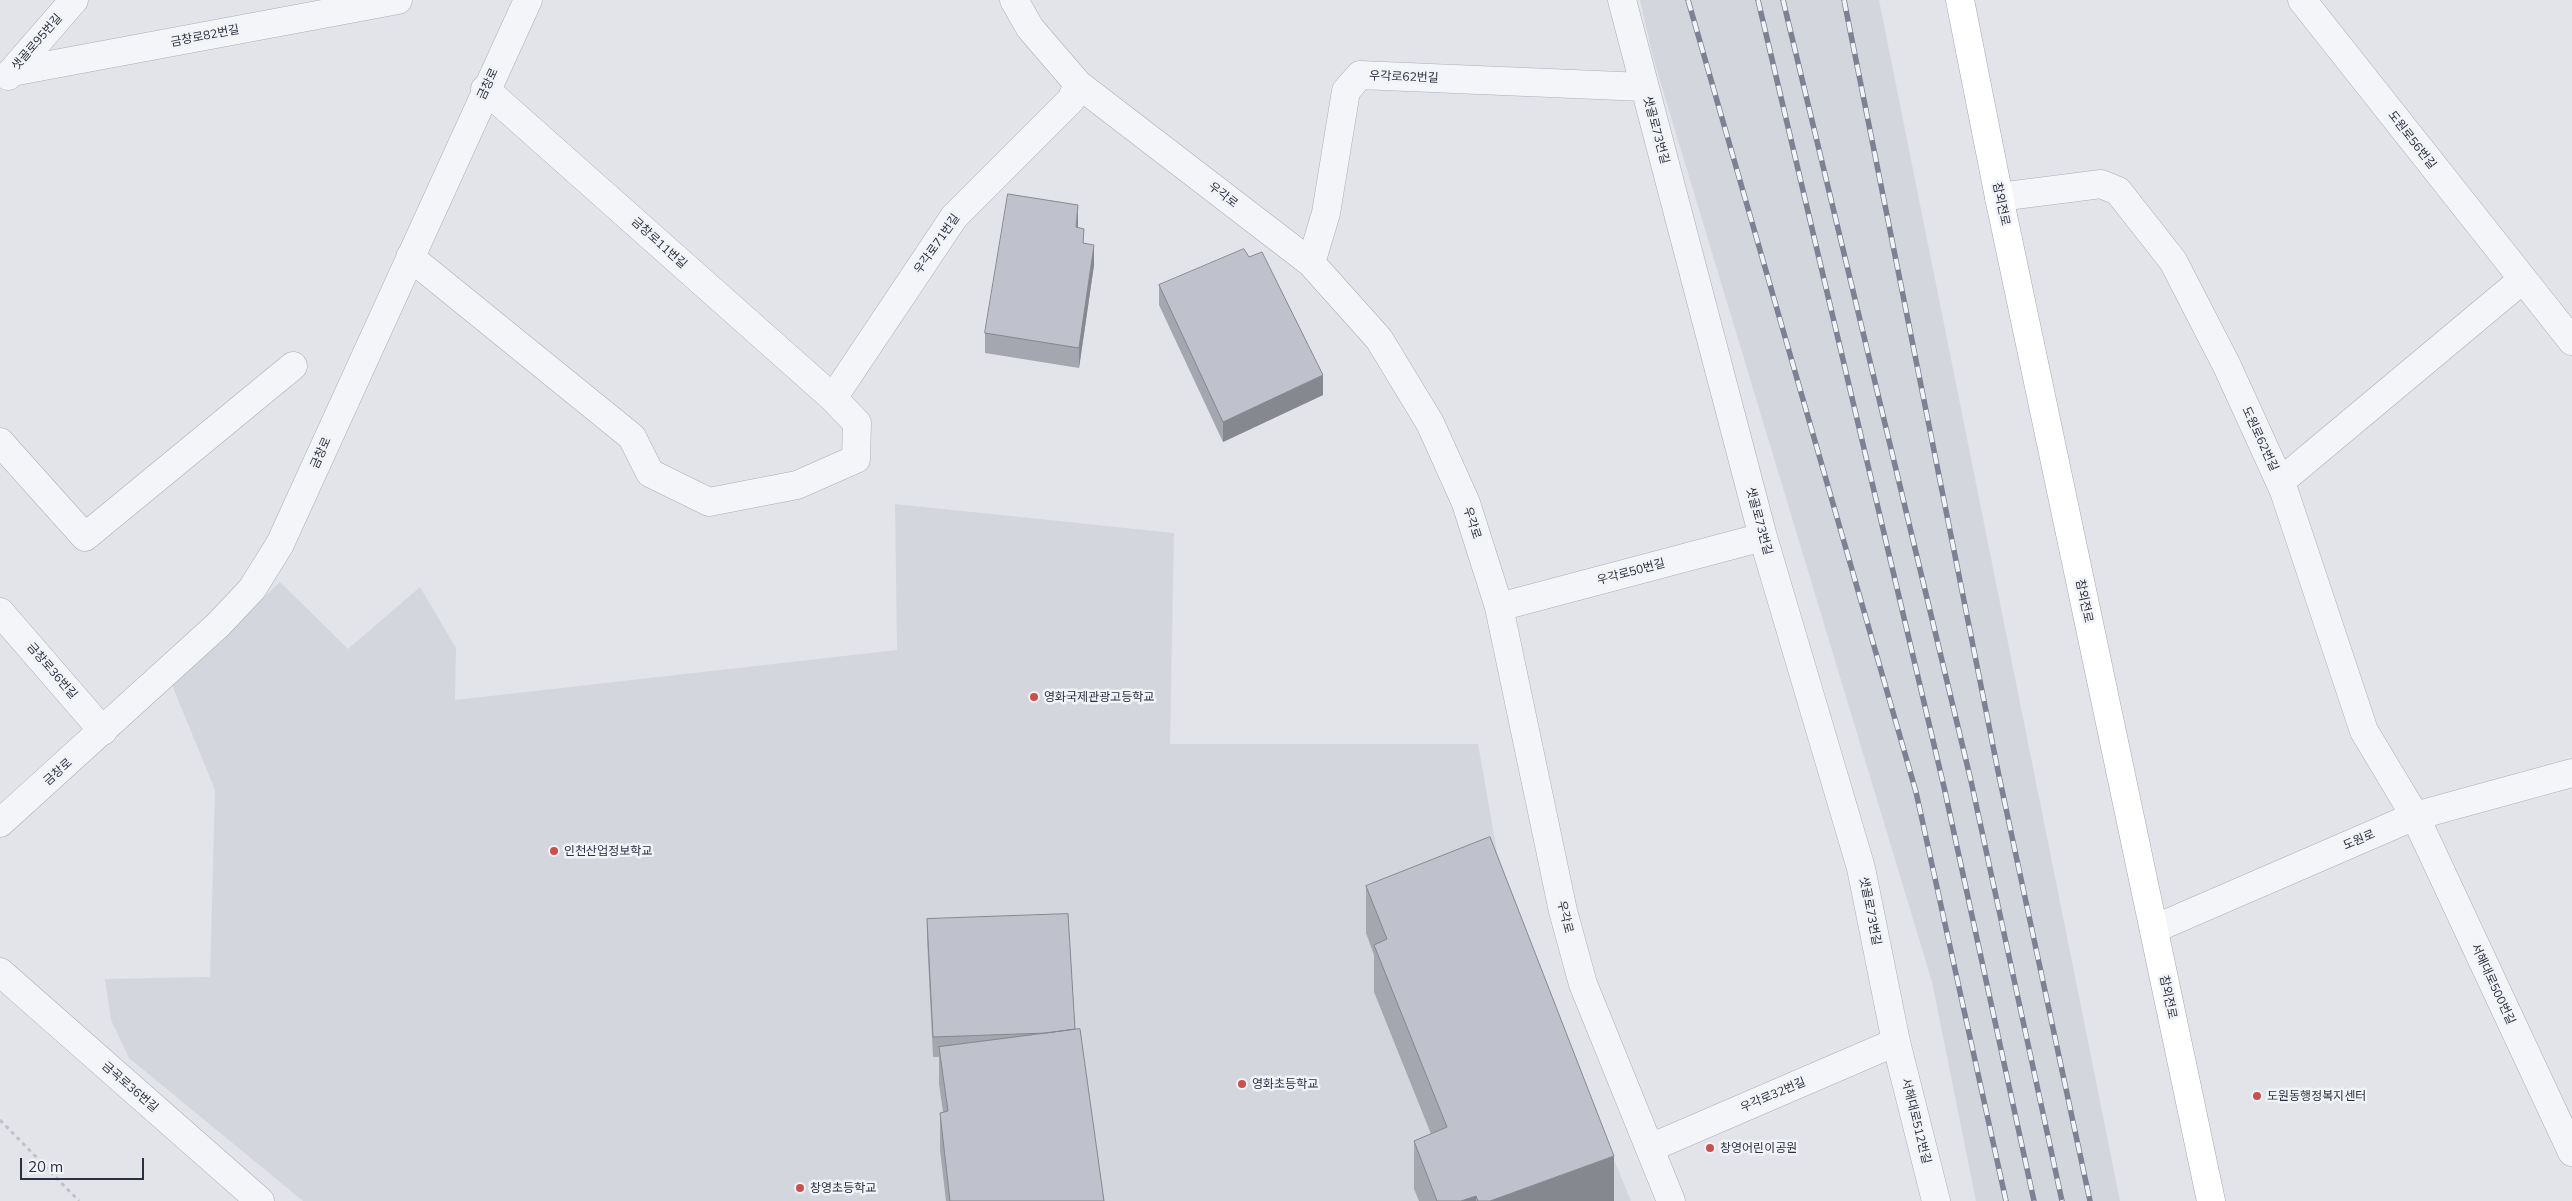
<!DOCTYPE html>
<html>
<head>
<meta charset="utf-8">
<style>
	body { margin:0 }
	#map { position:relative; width:2572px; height:1201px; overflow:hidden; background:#e2e4ea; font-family:Mulish,sans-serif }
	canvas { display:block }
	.scale { position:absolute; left:20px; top:1158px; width:124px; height:22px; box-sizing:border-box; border:2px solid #2b2f41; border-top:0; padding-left:6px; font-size:15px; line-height:18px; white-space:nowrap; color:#2b2f41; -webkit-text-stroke:4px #f1f3f7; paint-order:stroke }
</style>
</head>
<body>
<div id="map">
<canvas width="2572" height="1201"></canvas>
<div class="scale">20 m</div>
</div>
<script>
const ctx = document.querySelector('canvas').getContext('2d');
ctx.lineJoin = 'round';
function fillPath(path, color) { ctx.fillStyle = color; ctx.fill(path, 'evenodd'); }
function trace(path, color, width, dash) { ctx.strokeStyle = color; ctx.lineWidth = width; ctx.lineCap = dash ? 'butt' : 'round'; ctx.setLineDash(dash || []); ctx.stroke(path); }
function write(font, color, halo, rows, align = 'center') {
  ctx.font = font + ' Mulish,"Noto Sans KR",sans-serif'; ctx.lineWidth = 5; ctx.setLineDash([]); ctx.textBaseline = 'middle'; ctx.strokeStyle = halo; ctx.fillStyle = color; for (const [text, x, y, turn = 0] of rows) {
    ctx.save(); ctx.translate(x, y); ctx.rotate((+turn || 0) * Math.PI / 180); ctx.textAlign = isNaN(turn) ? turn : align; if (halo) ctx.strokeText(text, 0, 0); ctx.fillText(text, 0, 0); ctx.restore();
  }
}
const built = new Path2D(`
	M1640 0H1879L2120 1201H1976L1932 982 1653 57Z
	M895 504 1174 533 1170 744H1478L1497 852 1545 992 1631 1201H303L129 1058 111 1020 105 979 210 977 215 790 172 685 280 582 348 649 420 587 456 648 455 700 897 650Z`);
const path = new Path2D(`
	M0 1120 79 1201`);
const minor = new Path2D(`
	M1014 0 1030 28 1078 84 1311 263 1379 339 1430 423 1466 503 1499 607 1563 911 1583 984 1671 1201
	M1622 0 1763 537 1861 868 1896 1042 1936 1201
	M2302 0 2572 341
	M12 72 398 0
	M8 76 74 0
	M1999 197 2101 184 2118 191 2173 261 2227 366 2284 491 2364 731 2415 816 2572 1152
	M410 257 632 437 650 473 709 502 797 485 856 459 857 423 833 398 485 89
	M1311 263 1326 213 1346 91 1360 75 1644 87
	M833 398 954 217 1071 100 1078 84
	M0 442 85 537 293 366
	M2280 482 2522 280
	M1499 607 1763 537
	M0 612 103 731
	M0 823 218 625 252 589 280 544 528 0
	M2154 929 2415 816 2572 773
	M0 972 260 1201
	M1650 1148 1896 1042`);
const major = new Path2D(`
	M1960 0 1999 197 2211 1201`);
const rail = new Path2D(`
	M1688 0 1916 792 2006 1201
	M1758 0 1944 787 2034 1201
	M1783 0 1971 781 2062 1201
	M1844 0 1999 776 2090 1201`);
const wall = new Path2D(`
	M1078 225V227L1084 244 1094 265 1079 368 985 353V333Z
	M1159 285 1323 395 1223 442 1159 305Z
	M1366 886 1614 1201H1419L1414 1189V1141L1431 1134 1374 992V955L1366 933Z
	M927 919 1075 1029 1104 1201H946L940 1150V1113L943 1112 939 1084V1057H933L927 939Z`);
const shadedWall = new Path2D(`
	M1078 205V225L1076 247V227Z
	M1094 245V265L1079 368V348Z
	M1323 375V395L1223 442V422Z
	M1614 1156V1201H1490Z
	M1476 1196V1201H1461Z`);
const building = new Path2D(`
	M1008 194 1078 205 1076 227 1084 229 1083 243 1094 245 1079 348 985 333Z
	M1244 249 1249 257 1262 252 1323 375 1223 422 1159 285Z
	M1490 837 1614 1156 1490 1201H1478L1476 1196 1461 1201H1437L1414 1141 1447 1127 1374 945 1387 939 1366 886Z
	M1068 914 1075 1029 1046 1033 933 1037 927 919Z
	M1080 1029 1104 1201H950L940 1113 948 1111 939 1047Z`);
const markers = [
	[1034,697,5,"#c9504d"],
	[554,851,5,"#c9504d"],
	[1242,1084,5,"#c9504d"],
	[2257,1096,5,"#c9504d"],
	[1710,1148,5,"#c9504d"],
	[800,1188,5,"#c9504d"]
];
const streetNames = [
	["금창로82번길",205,36,-11],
	["샛골로95번길",37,42,-49],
	["우각로62번길",1404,77,2],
	["금창로",488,84,-65],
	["샛골로73번길",1656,130,75],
	["도원로56번길",2412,140,52],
	["우각로",1223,195,38],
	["참외전로",2001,204,78],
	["금창로11번길",659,243,42],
	["우각로71번길",937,244,-55],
	["도원로62번길",2260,439,65],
	["금창로",321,453,-66],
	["샛골로73번길",1759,521,75],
	["우각로",1472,523,72],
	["우각로50번길",1631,572,-15],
	["참외전로",2084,601,78],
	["금창로36번길",52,671,49],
	["금창로",58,772,-42],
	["도원로",2359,840,-23],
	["샛골로73번길",1870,911,79],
	["우각로",1565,917,76],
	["서해대로500번길",2493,984,65],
	["참외전로",2168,997,78],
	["금곡로36번길",130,1087,41],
	["우각로32번길",1773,1095,-23],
	["서해대로512번길",1916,1121,76]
];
const poiNames = [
	["영화국제관광고등학교",1044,697],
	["인천산업정보학교",564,851],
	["영화초등학교",1252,1084],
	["도원동행정복지센터",2267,1096],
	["창영어린이공원",1720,1148],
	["창영초등학교",810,1188]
];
fillPath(built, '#d4d6de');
trace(minor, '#abaeb7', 29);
trace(major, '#a2a6b5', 29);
trace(path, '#c0c2c8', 3, [4, 4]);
trace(minor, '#f4f5f8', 28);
trace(major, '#fff', 28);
trace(rail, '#7c8193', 5.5);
trace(rail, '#f1f3f7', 4, [11]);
fillPath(wall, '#a4a7af');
fillPath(shadedWall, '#86888f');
fillPath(building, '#bfc2cc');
trace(building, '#86888f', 1);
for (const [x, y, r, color] of markers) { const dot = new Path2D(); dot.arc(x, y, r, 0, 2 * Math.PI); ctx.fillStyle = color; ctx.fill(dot); trace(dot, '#f1f3f7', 2); }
write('12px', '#2b2f41', '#f1f3f7', streetNames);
write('12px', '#2b2f41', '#f1f3f7', poiNames, 'left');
</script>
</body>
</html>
